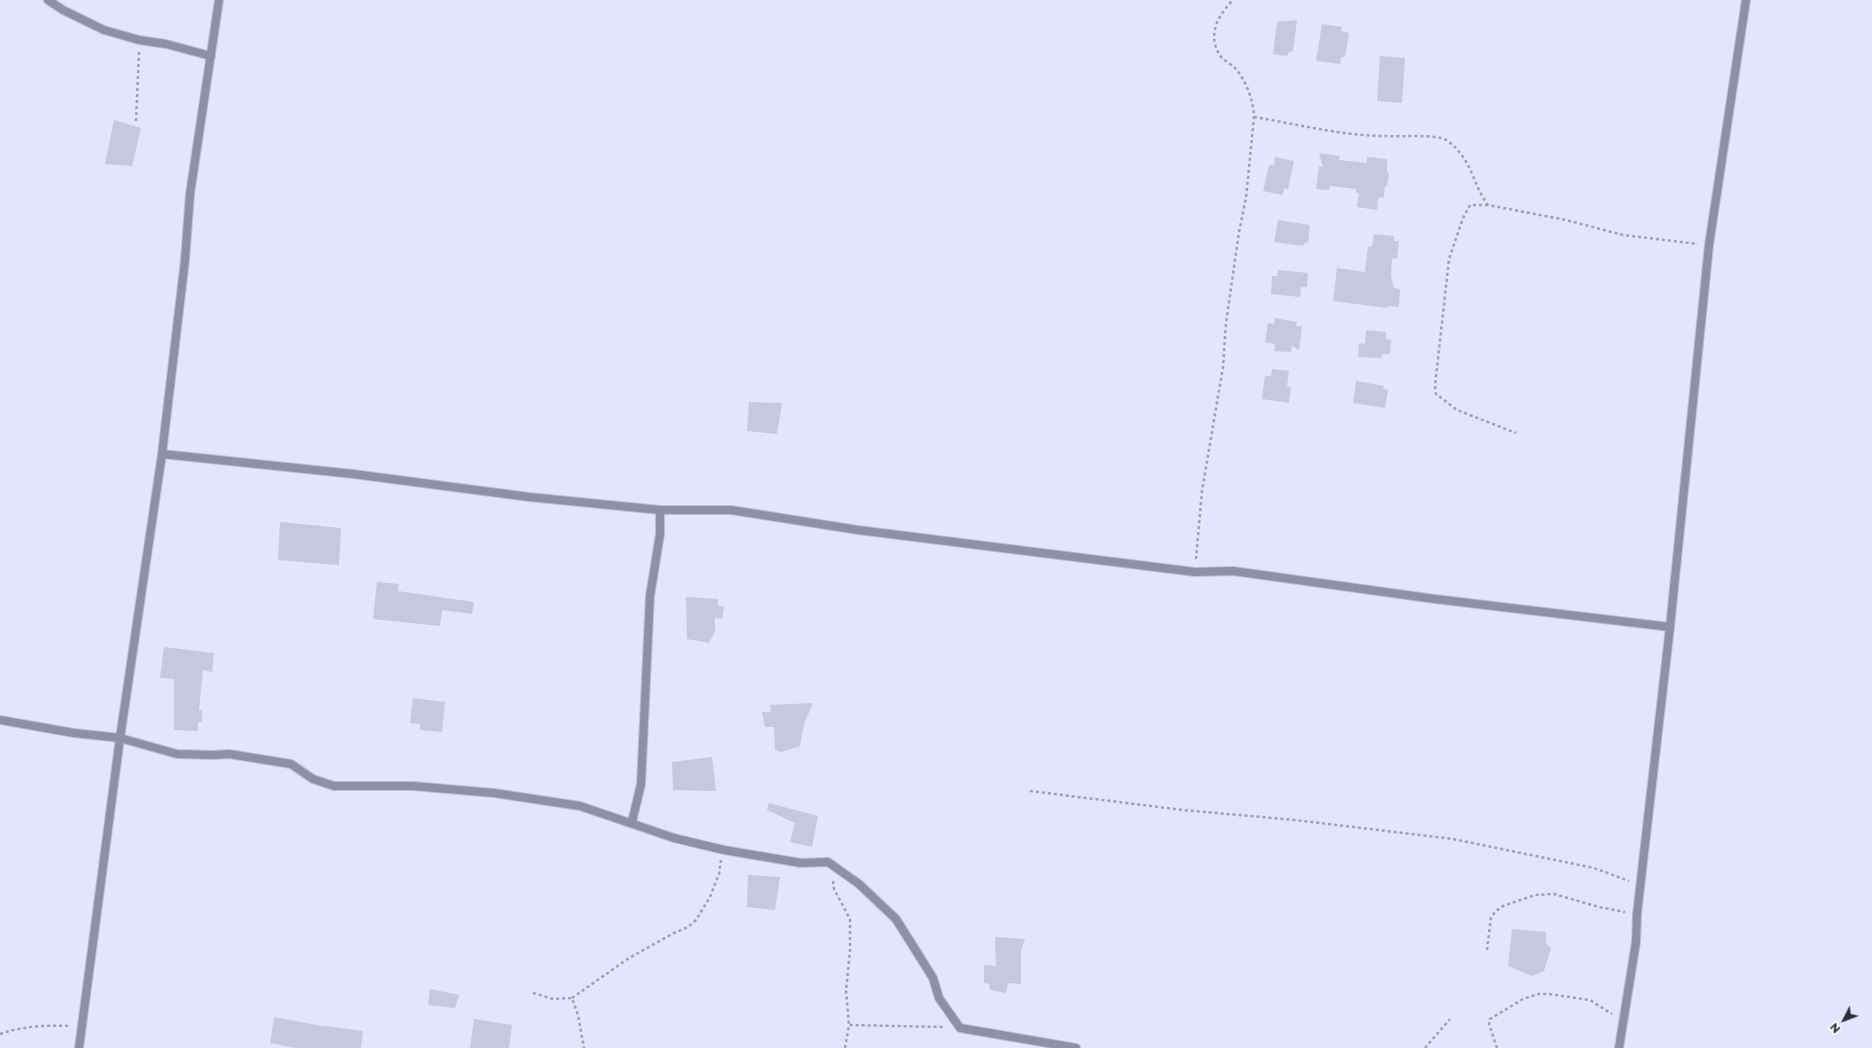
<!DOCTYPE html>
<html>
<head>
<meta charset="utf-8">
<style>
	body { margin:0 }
	#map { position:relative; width:1872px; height:1048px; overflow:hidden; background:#e3e4fd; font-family:Montserrat,sans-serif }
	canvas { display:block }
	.north { position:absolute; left:1824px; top:1000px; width:40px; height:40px; -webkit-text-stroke:3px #fff; paint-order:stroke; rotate:228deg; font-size:11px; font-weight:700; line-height:16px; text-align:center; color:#2b2c35 }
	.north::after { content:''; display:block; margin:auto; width:14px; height:18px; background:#2b2c35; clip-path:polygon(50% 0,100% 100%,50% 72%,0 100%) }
</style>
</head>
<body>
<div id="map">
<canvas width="1872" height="1048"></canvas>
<div class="north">N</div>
</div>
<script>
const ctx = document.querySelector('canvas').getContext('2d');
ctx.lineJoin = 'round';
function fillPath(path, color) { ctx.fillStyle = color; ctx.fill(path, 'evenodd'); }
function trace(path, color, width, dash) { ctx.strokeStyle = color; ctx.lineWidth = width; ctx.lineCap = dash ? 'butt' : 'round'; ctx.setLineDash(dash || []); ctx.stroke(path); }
const building = new Path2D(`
	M1297 20 1293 51 1289 52 1287 56 1273 54 1277 22Z
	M1322 24 1342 27 1341 31 1349 33 1345 57H1341L1340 64 1316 61Z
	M1380 56 1405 58 1402 103 1377 101Z
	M114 120 141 128 132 166 105 164Z
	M1319 153 1340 156 1339 160 1367 163V157L1387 159V172L1389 173 1387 186H1385L1384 197 1378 198 1377 210 1357 207 1359 193H1356V189L1330 186 1329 190 1316 189 1319 166 1323 167Z
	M1275 157 1294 161 1288 189 1284 188 1283 195 1263 191 1269 165H1274Z
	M1278 220 1310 225 1308 243 1305 242 1303 246 1274 242Z
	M1374 234 1394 236V241H1399L1397 258 1392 259 1391 276 1394 288 1400 289 1399 307 1388 306 1387 308 1333 301 1337 268 1365 272 1368 247 1372 246Z
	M1278 270 1308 273 1307 287H1301L1300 297 1271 294 1272 276H1277Z
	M1275 318 1297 322 1296 326 1302 327 1299 350 1292 346 1291 352 1274 351 1275 344 1265 342 1268 323 1274 324Z
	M1366 330 1386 332V339L1391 340 1390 354H1383L1381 358 1358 357 1359 343 1365 344Z
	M1272 369 1289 371 1287 386 1291 387 1289 403 1262 399 1265 376H1271Z
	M1356 381 1384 386 1383 389 1388 390 1385 408 1353 403Z
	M749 402 782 403 777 434 747 431Z
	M280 522 341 528 339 565 278 560Z
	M377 582 399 584 398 591 474 602 472 614 442 610 440 626 373 619Z
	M686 597 718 599V605L724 607 722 619 715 618V631L709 643 687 639Z
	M164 647 214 653 212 672 203 670 199 710H202V722H198V731L174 730V679L160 678Z
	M413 698 445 702 442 732 420 730V724L410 723Z
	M813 703 804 724 800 746 781 752 775 750 774 727H765L762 712H771L770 705Z
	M712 757 716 791 673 790 672 762Z
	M769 803 818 816 812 847 790 842 795 823 767 810Z
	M748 875 780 877 775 910 747 907Z
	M1512 929 1546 932V944L1551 948 1544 971 1532 976 1508 966Z
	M995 937 1025 939 1021 950V984L1008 983 1006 993 990 990 989 984 984 983V965L996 966Z
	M430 989 459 995 455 1008 428 1005Z
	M274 1017 327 1027V1026L363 1031 361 1048H296L270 1043Z
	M474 1019 512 1025 509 1048H470Z`);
const path = new Path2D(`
	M1254 117C1297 124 1342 136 1386 136 1399 137 1437 134 1446 140 1472 157 1472 184 1488 205L1566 220 1623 235 1698 244
	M136 121 139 52
	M1488 205H1470L1463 218 1449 259 1435 386 1436 394 1457 410 1516 433
	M1196 559 1202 491 1223 367 1226 323 1239 232 1246 198 1254 117C1254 101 1245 78 1234 67 1229 63 1220 58 1218 52 1208 33 1219 14 1233 0
	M1030 791 1183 810 1295 820 1453 839 1594 868 1629 881
	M833 881 834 889 850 919V951L846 991 849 1025
	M1487 950 1491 917 1496 911 1503 906 1535 895 1554 894 1599 907 1625 912
	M533 993 553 999 572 998 578 1015 584 1048
	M572 998 629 958 674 933 688 927 696 920 710 897 719 874 721 860
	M0 1034C23 1026 46 1025 70 1026
	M845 1048 849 1025 944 1027
	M1425 1048 1450 1019
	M1497 1048 1489 1024 1490 1019 1523 999 1538 994H1549L1590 1000 1612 1014`);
const minor = new Path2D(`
	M48 0 63 10 104 30 139 40 166 44 211 56
	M162 454 353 474 529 497 660 510H731L858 530 1195 572 1233 571 1435 599 1670 627
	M0 720 74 733 120 738 177 754 214 755 229 754 291 764 313 779 334 786H413L494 793 580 806 674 838 724 850 801 863 828 862 859 884 896 919 933 978 939 998 960 1028 1076 1048
	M632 822 641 784 650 596 660 534V510
	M79 1048 120 738 162 454 185 260 190 194 219 0
	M1619 1048 1636 942 1637 914 1670 627 1709 245 1746 0`);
fillPath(building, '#c6c8e0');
trace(minor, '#bebfd5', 10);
trace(path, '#9e9fb2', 2.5, [3, 3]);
trace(minor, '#8e8fa9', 8);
</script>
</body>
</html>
